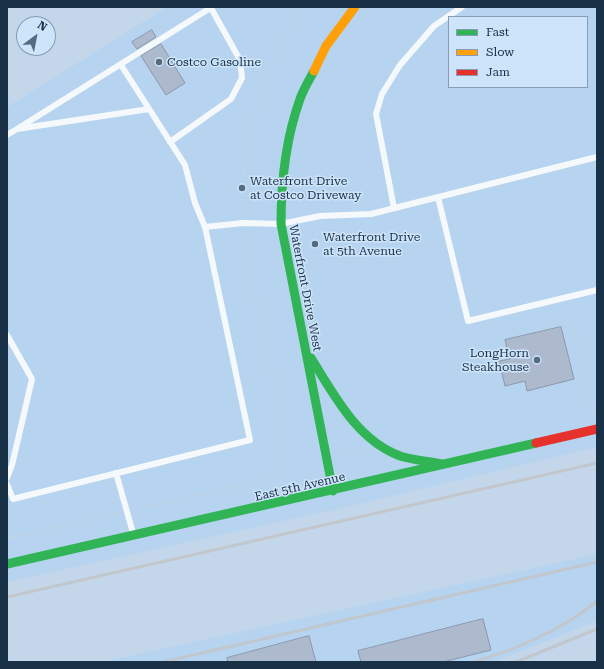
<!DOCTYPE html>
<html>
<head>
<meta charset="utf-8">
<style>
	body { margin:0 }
	#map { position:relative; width:604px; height:669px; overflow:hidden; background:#c4d7ea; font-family:"Roboto Serif",serif }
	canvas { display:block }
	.frame { position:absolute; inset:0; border:8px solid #193146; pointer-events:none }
	.legend { position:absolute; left:448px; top:16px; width:140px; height:72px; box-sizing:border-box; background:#cde4fa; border:1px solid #859cb2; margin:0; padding:5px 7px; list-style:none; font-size:12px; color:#193146 }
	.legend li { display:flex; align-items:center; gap:8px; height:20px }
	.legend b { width:20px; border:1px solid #859cb2 }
	.north { position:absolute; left:16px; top:16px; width:40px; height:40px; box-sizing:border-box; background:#cde4fa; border:1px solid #859cb2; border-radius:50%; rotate:32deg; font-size:11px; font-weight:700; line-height:16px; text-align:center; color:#193146 }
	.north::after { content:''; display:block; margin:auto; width:14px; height:18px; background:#556b7f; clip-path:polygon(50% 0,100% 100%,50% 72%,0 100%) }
</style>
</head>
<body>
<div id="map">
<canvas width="604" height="669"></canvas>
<div class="frame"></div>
<ul class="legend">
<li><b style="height:5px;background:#30b455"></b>Fast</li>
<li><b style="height:5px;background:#ff9f0a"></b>Slow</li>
<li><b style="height:5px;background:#e5322d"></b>Jam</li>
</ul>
<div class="north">N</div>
</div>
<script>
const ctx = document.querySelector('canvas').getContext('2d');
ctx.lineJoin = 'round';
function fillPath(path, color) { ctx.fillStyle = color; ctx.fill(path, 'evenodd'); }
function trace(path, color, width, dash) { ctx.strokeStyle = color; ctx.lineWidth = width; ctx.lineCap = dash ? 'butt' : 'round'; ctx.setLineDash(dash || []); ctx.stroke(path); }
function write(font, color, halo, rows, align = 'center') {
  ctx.font = font + ' "Roboto Serif",serif'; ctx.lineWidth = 3; ctx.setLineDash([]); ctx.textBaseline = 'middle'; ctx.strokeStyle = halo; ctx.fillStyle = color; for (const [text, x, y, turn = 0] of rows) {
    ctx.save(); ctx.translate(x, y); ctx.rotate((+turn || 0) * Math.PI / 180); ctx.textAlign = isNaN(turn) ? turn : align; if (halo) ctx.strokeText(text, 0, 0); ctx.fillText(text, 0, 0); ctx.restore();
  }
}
const built = new Path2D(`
	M167 7H597V447L342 508 7 582V107ZM449 17H587V87H449Z
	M597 554V621L494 662H102Z`);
const building = new Path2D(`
	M152 30 156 37 137 49 132 42Z
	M161 44 185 83 166 95 141 56Z
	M561 327 574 379 527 391 525 381 505 386 499 361 510 359 505 340Z
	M483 619 491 650 443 662H361L358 651Z
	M309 636 316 662H228L227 658Z`);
const path = new Path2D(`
	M243 212C240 140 263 66 303 7
	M571 320 594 413
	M349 451 358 449
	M7 509 14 537
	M136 509 259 482C270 477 281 471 284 458 288 442 282 422 279 407 269 349 251 292 245 233
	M7 539 118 513
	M560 662 597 649`);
const lane = new Path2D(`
	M121 65 185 165 195 203 205 227
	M17 129 212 7
	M7 135 17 129 149 109
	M170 142 231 99 242 78 240 60 211 8
	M438 197 468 321 597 290
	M394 208 376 114 382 94 400 65 434 26 462 7
	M7 335 32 379 12 465 7 478
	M116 473 133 533
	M7 484 13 499 250 440 205 227 243 223 281 224 320 216 371 214 597 157`);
const fast = new Path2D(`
	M314 71C309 80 303 90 300 99 286 138 281 183 281 224L333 491
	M311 358C334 395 357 440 400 456 413 460 428 461 442 464
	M7 564 536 443`);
const slow = new Path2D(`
	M314 71 326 46 355 7`);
const jam = new Path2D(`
	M536 443 597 429`);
const rail = new Path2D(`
	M7 597 597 463
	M163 662 597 562
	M474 662C519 648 560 631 597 601
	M516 662 597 629`);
const markers = [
	[159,62,4,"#556b7f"],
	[242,188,4,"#556b7f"],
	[315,244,4,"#556b7f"],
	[537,360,4,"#556b7f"]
];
const poiNames = [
	["Costco Gasoline",167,62],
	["Waterfront Drive",250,181],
	["at Costco Driveway",250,195],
	["Waterfront Drive",323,237],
	["at 5th Avenue",323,251],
	["LongHorn",529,353,"right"],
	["Steakhouse",529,367,"right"]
];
const streetNames = [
	["Waterfront Drive West",305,288,79],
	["East 5th Avenue",300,487,-13]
];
fillPath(built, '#b6d4f0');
fillPath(building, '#adbace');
trace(building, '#8b98ac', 1);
trace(path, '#cdd4da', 2.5, [1, 3]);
trace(lane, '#f6f9fc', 6);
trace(fast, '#30b455', 9);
trace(slow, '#ff9f0a', 9);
trace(jam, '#e5322d', 9);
trace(rail, '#c1c7cd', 3);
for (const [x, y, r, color] of markers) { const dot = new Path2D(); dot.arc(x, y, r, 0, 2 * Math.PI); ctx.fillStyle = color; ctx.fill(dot); trace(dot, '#cde4fa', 1.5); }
write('12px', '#193146', '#cde4fa', poiNames, 'left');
write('12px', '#193146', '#cde4fa', streetNames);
</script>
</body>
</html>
